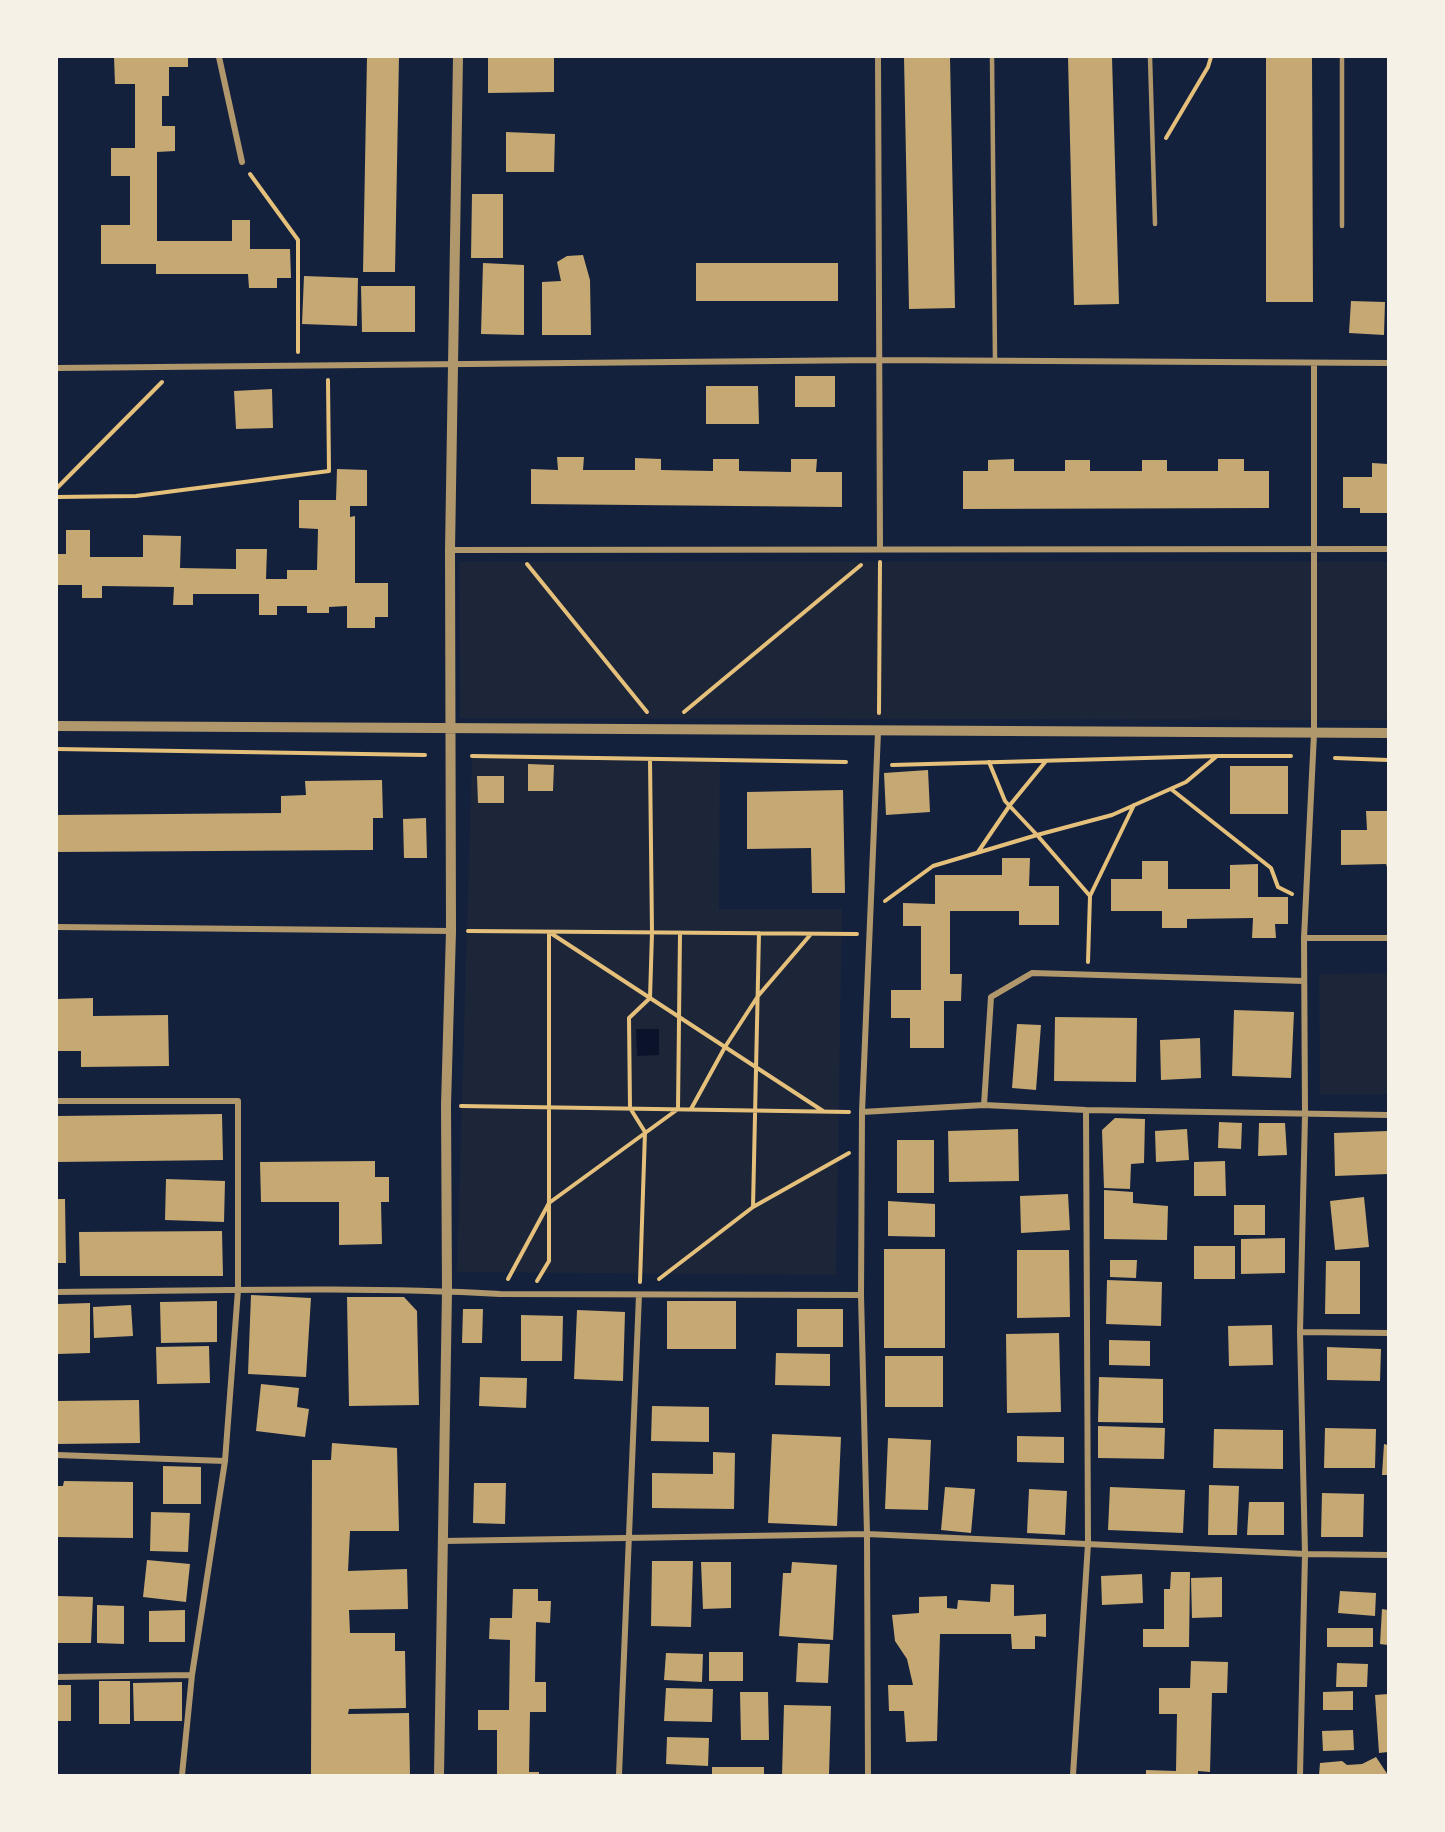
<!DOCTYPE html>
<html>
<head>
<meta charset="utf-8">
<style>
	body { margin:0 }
	#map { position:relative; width:1445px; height:1832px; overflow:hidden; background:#14213d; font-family:Manrope,sans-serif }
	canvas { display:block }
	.frame { position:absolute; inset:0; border:58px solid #f6f1e7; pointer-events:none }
</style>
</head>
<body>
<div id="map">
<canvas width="1445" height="1832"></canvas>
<div class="frame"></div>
</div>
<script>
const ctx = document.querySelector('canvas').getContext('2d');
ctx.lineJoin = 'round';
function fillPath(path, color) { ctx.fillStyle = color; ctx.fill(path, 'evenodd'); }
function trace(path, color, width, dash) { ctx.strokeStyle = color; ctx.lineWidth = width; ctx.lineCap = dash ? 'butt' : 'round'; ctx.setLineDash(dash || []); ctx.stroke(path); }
const green = new Path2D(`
	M459 562H1388V720L460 718Z
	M472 756 720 760 719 909H842L836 1275 457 1272Z
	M1388 973V1094H1320L1319 974Z`);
const water = new Path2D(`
	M636 1029H659V1055L637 1056Z`);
const building = new Path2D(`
	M114 57H188V67H169V96H162V126H175V151L157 152V241H232V220H250V249H290L291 278H277V288H249L248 274H156V264H101V225H130V176H111V148H135V84H115Z
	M367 57H399L395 272H363Z
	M488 57H554V92L488 93Z
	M904 57H950L955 308 909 309Z
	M1068 57H1112L1119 304 1074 305Z
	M1266 57H1312L1313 302H1266Z
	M506 132 555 134 554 172H506Z
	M472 194H503V258H471Z
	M583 255 590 280 591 335H542V282L561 281 557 262 567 256Z
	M483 263 524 265V335L481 334Z
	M696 263H838V301H696Z
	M304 276 358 278 357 326 302 324Z
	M361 286H415V332H362Z
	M1351 301 1385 302 1384 335 1349 333Z
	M795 376H835V407H795Z
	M706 386H758L759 424H706Z
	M272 389 273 428 236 429 234 391Z
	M557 457H584L583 470H635V458L661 459V470L713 471V459H739V471L791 472V459H817L816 472H842V507L531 504V469L558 470Z
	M1014 459V471H1065V460H1090V471H1142V460H1167V471H1218V459H1244V471H1269V508L963 509V471H988V460Z
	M1372 463 1388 464V513H1360V508H1343V477H1372Z
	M337 469 367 470V506H350V517L355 516V583H388V617H375V628H347V606L329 607V613H307V606H277V615H259V594H193V605H173L174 587 102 586V598H82V585H57V554H66V530H90V557H143V535L181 536 180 568 236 569V549H267L266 579H287V570H317L318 529 299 528V500H336Z
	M528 764 554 765 553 791H528Z
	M1230 766H1288V814H1230Z
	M928 770 930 812 886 815 884 773Z
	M477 776H504V803H478Z
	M382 780 383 818H373V850L57 852V815L281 813V796L306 795 305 781Z
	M843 790 845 893H812L811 848 747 849V792Z
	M1366 811H1388V870L1386 864 1341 865V830H1367Z
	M426 818 427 858H404L403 819Z
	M1002 858H1030L1029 886H1059V925H1019V911H950V974H962L961 1001H944V1048H910V1018H891V990H921V926H903V903L935 904V875H1002Z
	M1142 861H1168V889H1230V865L1258 864V897H1288V924H1275L1276 938H1252L1253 918 1187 919V928H1162V911H1111V879H1142Z
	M93 998V1016L168 1015 169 1066 81 1067V1051H57V999Z
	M1234 1010 1294 1012 1291 1078 1232 1076Z
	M1055 1017 1137 1018 1136 1082 1054 1081Z
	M1017 1024 1041 1025 1036 1090 1012 1088Z
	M1200 1038 1201 1078 1161 1080 1160 1040Z
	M222 1114 223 1160 57 1162V1116Z
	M1115 1118 1145 1119 1144 1163 1131 1164 1130 1189 1104 1188 1102 1130Z
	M1219 1122 1242 1123 1241 1149 1218 1148Z
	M1259 1123H1285L1287 1155 1258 1156Z
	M1018 1129 1019 1181 949 1182 948 1131Z
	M1187 1129 1189 1160 1156 1162 1155 1131Z
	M1388 1131V1174L1335 1176 1334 1133Z
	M897 1140H934V1193H897Z
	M375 1161V1177H389V1202H381L382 1244 339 1245V1202H261L260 1162Z
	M1225 1161 1226 1196H1194V1162Z
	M166 1179 225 1181 224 1222 165 1220Z
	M1104 1190 1133 1192V1203L1168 1206 1167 1240 1104 1239Z
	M1068 1194 1070 1230 1021 1233 1020 1196Z
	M1364 1197 1369 1247 1335 1250 1330 1201Z
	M57 1199H65L66 1263H57Z
	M888 1201 935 1204V1237L888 1236Z
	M1234 1205H1265V1235H1234Z
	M222 1231 223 1276H80L79 1232Z
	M1285 1238V1273L1241 1274V1239Z
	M1194 1246H1235V1279H1194Z
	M884 1249H945V1348H884Z
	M1017 1250H1069L1070 1317 1017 1318Z
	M1110 1260H1137L1136 1278 1110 1277Z
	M1326 1261H1360V1314H1325Z
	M1107 1280 1162 1282 1161 1326 1106 1324Z
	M251 1295 311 1298 306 1377 248 1374Z
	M347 1297H404L417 1311 419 1405 349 1406Z
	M217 1301V1342L161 1343 160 1302Z
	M667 1301H736V1349H667Z
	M90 1303V1353L57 1354V1304Z
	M131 1305 133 1336 94 1338 93 1307Z
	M463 1309H483L482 1343H462Z
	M797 1309H843V1347H797Z
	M577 1310 625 1312 623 1381 574 1379Z
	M521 1315 563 1316 562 1361H521Z
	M1272 1325 1273 1365 1229 1366 1228 1326Z
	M1059 1333 1061 1412 1007 1413 1006 1334Z
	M1109 1340 1150 1341V1366L1109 1365Z
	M209 1346 210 1383 157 1384 156 1347Z
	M1327 1347 1381 1349 1380 1381 1327 1380Z
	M776 1353 830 1354V1386L775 1385Z
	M885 1356H943V1407H885Z
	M480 1377 527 1378 526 1408 479 1406Z
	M1099 1377 1163 1379V1423L1098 1422Z
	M261 1384 299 1388 297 1407 309 1409 305 1437 256 1431Z
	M139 1400 140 1443 57 1444V1401Z
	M652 1406 709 1407V1442L651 1441Z
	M1098 1426 1165 1428 1164 1459 1098 1458Z
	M1325 1428 1376 1429 1375 1468H1324Z
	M1214 1429 1283 1430V1469L1213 1468Z
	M772 1434 841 1437 837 1526 768 1523Z
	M1017 1436 1064 1437V1463L1017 1462Z
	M888 1438 931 1440 928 1510 885 1509Z
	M332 1443 397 1448 399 1531H350L348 1571 407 1569 408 1609 349 1610 350 1633H395V1651H405L406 1708 349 1709 348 1714 409 1713 410 1775H311L312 1460H331Z
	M1384 1444 1388 1445V1475H1382Z
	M713 1452 735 1453 734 1509 652 1508V1473L713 1474Z
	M163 1466 201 1467V1504H163Z
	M64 1481 133 1482V1538L57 1537V1486H63Z
	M474 1483H506L505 1524 473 1523Z
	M1209 1485 1239 1486 1237 1535H1208Z
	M945 1487 975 1489 971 1533 941 1530Z
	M1110 1487 1185 1490 1183 1533 1108 1530Z
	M1029 1489 1067 1491 1065 1535 1027 1533Z
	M1322 1493 1364 1494 1363 1537H1321Z
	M1249 1502H1284V1535H1247Z
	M151 1512 190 1513 188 1552 150 1551Z
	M147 1560 190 1564 186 1602 143 1597Z
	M652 1561H693L691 1627 651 1626Z
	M701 1562H731V1608L703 1609Z
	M792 1562 837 1565 833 1640 779 1636 783 1573H791Z
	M1171 1572H1190L1189 1647H1143V1629H1164V1589H1170Z
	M1142 1574 1143 1603 1102 1605 1101 1576Z
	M1222 1577V1617L1192 1618 1191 1578Z
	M991 1584 1014 1585V1616L1046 1614V1637L1035 1636V1649H1012L1011 1634H940L937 1741 906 1742 904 1711H889L888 1685H913L907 1659 895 1641 892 1615 919 1613V1597L947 1596V1608L957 1609 958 1600 990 1602Z
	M513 1589H538V1601H551L550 1623 536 1622 535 1682H546V1712H530L529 1772H539V1775H497V1730H478V1710H509L510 1640 489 1639 490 1618H512Z
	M1340 1591 1376 1593 1375 1616 1338 1613Z
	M57 1596 93 1597 91 1643H57Z
	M97 1605 124 1606V1644L97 1643Z
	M1382 1609 1388 1610V1645L1380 1644Z
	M185 1610V1642H149V1611Z
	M1327 1628H1373V1647H1327Z
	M798 1643 830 1644 828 1683 796 1682Z
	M709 1652H743V1681H709Z
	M666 1653 703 1654 702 1682 664 1680Z
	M1191 1661 1228 1662 1227 1693H1212L1210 1772 1198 1771V1775H1146V1770L1176 1771 1177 1714H1159V1688H1190Z
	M1337 1663 1368 1664 1367 1687H1336Z
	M99 1681H130V1724H99Z
	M182 1682V1721H134L133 1683Z
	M57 1685H71V1721H57Z
	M666 1688 713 1689 712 1722 664 1721Z
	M1353 1691V1710H1323V1692Z
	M740 1692H768L769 1740H741Z
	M1388 1694V1752L1379 1753 1375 1695Z
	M784 1705 831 1706 829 1775H782Z
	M1353 1730 1354 1750 1323 1751 1322 1731Z
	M667 1737 709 1738 708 1766 666 1764Z
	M1376 1757 1388 1775H1319L1320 1763 1342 1761 1347 1765 1362 1764Z
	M712 1767H764V1775H712Z`);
const path = new Path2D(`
	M1166 138 1208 67 1211 57
	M250 174 298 240V352
	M57 488 162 382
	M57 497 136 496 329 471 328 380
	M527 564 647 712
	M684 712 861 565
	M879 713 880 562
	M57 749 425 755
	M472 756 846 762
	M1335 758 1388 760
	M892 765 1217 756H1291
	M1171 789 1271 868 1278 887 1292 894
	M978 852 1010 805 1046 761
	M1090 896 1134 805
	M885 901 933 866 1037 835 1005 801 989 762
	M468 931 857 934
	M1088 962 1090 896 1037 835 1112 815 1186 782 1217 756
	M461 1106 849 1112
	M691 1109 725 1047 758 996 811 934
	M753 1207 849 1153
	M508 1279 549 1203 678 1109 680 933
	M659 1279 753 1207 759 933
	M537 1281 549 1261V932L823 1111
	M640 1282 645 1132 630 1108 629 1018 650 998 652 933 650 759`);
const service = new Path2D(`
	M992 57 995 359
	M1150 57 1155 224
	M1342 226V57`);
const minor = new Path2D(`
	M219 57 242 162
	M878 57 880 549
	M57 368 878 360 1388 363
	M450 550 1388 549
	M57 927 451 931
	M1304 938H1388
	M57 1101H238V1290L225 1461 192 1675 182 1775
	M984 1105 991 997 1032 973 1304 981
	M862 1112 984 1105 1086 1110 1388 1115
	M57 1292C204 1291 353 1286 500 1294L861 1295
	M1300 1332 1388 1333
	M57 1455 225 1461
	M444 1541 867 1534 1305 1554 1388 1555
	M57 1677 192 1675
	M619 1775 639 1295
	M868 1775 867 1534 861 1295 862 1112 878 732
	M1073 1775 1088 1544 1086 1110
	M1300 1775 1305 1554 1300 1332 1305 1115 1304 938 1314 734V363`);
const tertiary = new Path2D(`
	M57 726 1388 733
	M439 1775 447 1291 446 1105 451 931 450 550 458 57`);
fillPath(green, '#1d2539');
fillPath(water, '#0b132b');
fillPath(building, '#c6a872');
trace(path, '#e5c07b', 4);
trace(service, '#b1986c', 4.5);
trace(minor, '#b1986c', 6);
trace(tertiary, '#b1986c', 10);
</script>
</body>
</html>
